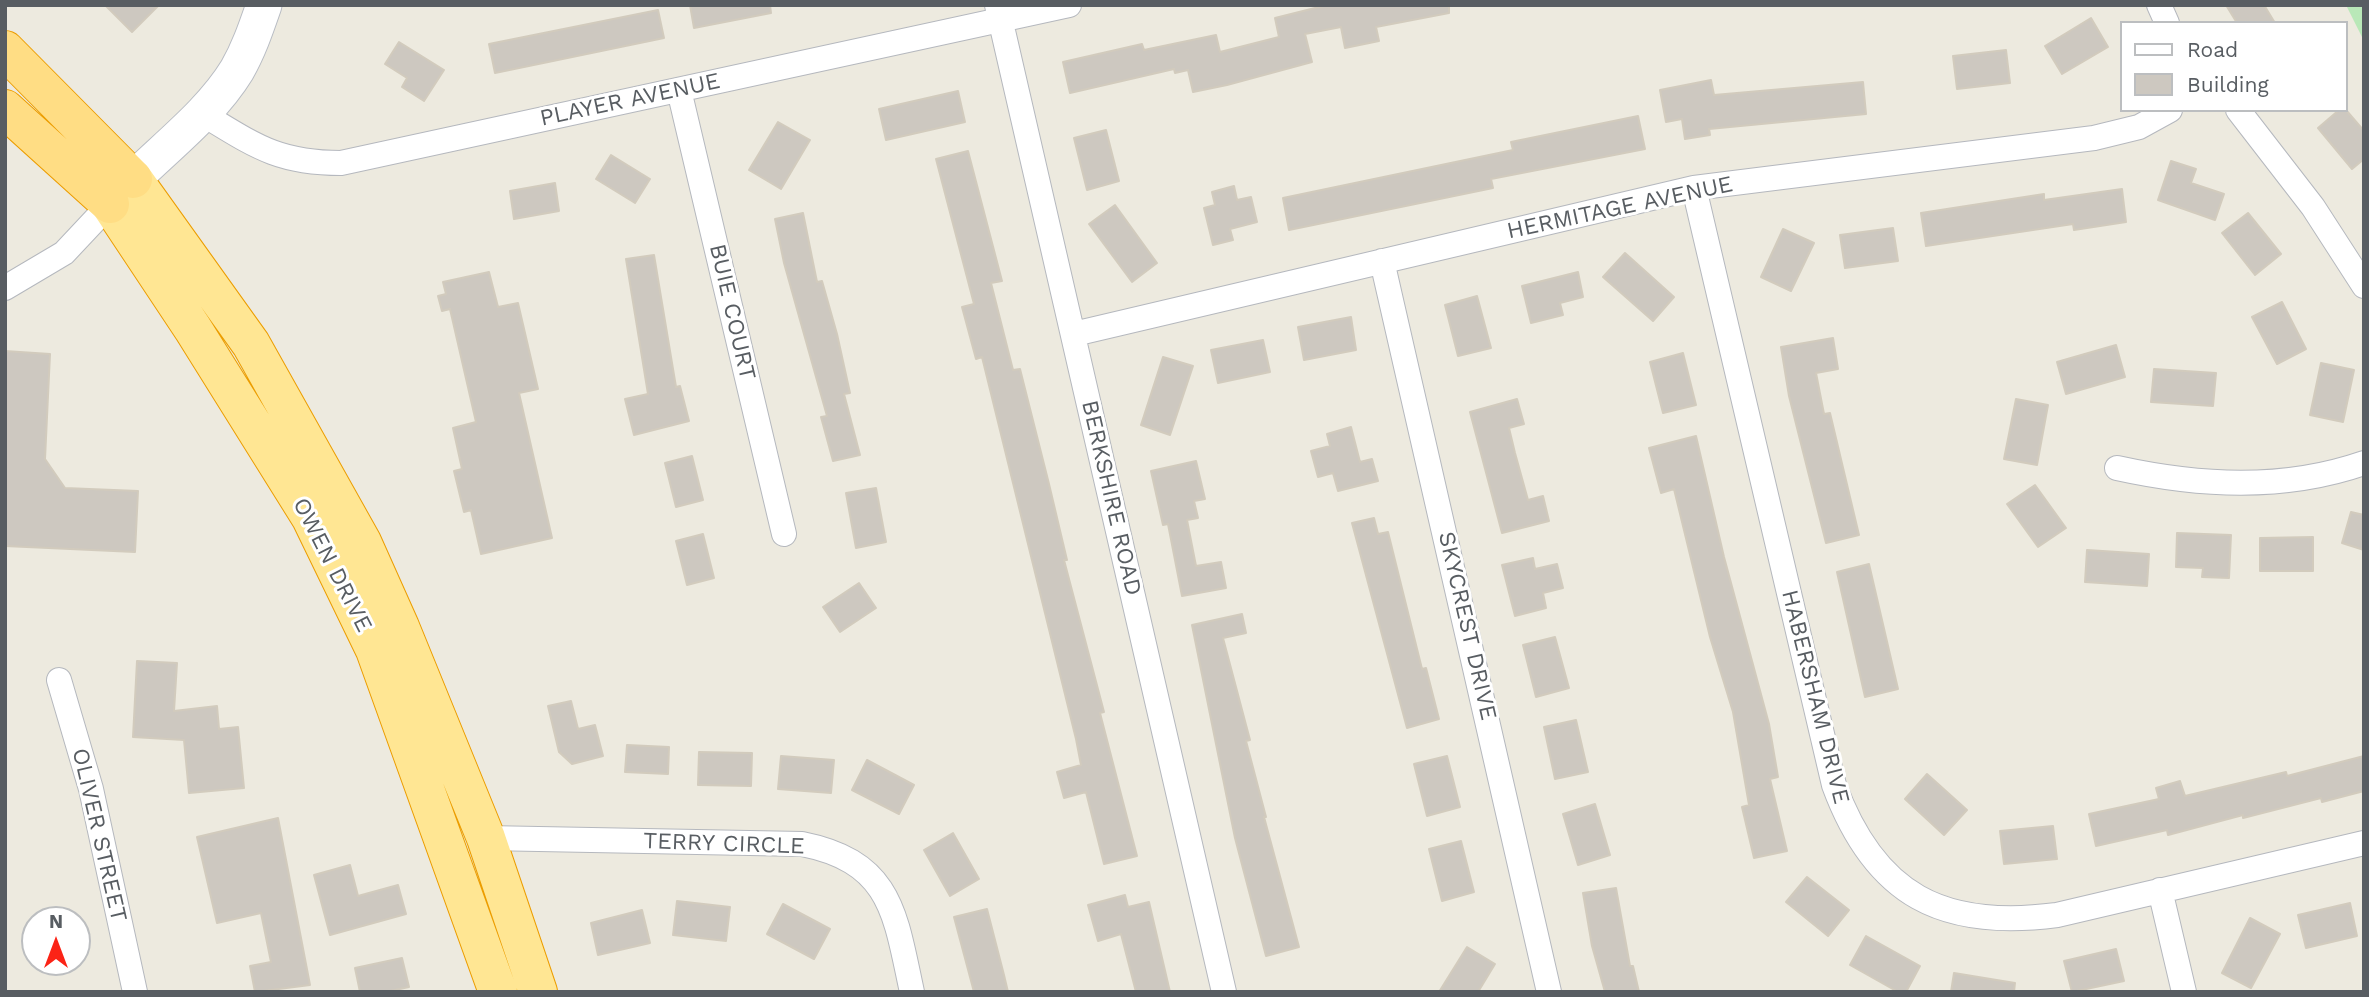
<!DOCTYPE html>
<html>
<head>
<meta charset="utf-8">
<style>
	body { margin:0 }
	#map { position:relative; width:2369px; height:997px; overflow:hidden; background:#edeadf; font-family:"Work Sans",sans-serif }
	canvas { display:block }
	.frame { position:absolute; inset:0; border:7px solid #585d62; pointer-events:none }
	.legend { position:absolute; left:2120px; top:21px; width:228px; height:91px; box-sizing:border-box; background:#fff; border:2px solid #bcbec0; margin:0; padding:9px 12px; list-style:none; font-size:21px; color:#585d62 }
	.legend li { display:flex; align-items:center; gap:14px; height:35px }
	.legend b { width:35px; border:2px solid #bcbec0 }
	.north { position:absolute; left:21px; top:906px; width:70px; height:70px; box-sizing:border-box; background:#fff; border:2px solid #bcbec0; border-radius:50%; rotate:0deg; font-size:19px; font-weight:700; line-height:28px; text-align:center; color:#585d62 }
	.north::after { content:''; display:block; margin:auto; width:24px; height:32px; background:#fb2316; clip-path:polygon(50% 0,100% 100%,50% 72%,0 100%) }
</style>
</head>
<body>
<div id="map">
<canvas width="2369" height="997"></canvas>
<div class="frame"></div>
<ul class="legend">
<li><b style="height:9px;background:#fff"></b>Road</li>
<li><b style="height:19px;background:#cdc8c0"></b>Building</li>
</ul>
<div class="north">N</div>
</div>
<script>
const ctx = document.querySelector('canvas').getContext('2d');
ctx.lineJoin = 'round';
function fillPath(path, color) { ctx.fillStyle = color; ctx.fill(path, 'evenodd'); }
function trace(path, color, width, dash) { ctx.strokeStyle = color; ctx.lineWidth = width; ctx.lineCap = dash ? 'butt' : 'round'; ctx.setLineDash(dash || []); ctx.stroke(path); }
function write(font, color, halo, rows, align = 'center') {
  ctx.font = font + ' "Work Sans",sans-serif'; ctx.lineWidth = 6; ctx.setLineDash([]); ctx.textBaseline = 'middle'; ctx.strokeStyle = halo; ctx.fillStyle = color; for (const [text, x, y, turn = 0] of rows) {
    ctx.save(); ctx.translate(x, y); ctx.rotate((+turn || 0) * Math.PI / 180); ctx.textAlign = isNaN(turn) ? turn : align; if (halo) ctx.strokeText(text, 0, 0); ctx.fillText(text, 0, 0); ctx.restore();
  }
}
const green = new Path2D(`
	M2346 5H2364V41Z`);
const building = new Path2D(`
	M105 5H159L132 32Z
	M690 5H770L771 13 694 28Z
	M1327 5H1449V13L1376 27 1379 41 1345 48 1341 27 1305 34 1312 62 1227 85 1193 92 1188 70 1175 73 1174 69 1070 93 1063 62 1142 44 1144 50 1216 35 1220 52 1279 37 1275 18Z
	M2226 5H2264L2275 23H2237Z
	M658 10 664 38 495 73 489 44Z
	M2091 18 2108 47 2062 74 2045 46Z
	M399 42 444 70 424 101 402 87 407 78 385 64Z
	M2006 50 2010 83 1957 89 1953 56Z
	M1711 80 1714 95 1863 82 1866 114 1709 129 1710 135 1685 139 1682 119 1666 122 1660 90Z
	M958 91 965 122 886 140 879 109Z
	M2339 110H2346L2364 131V159L2352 169 2318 128Z
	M1638 116 1645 149 1491 179 1493 188 1289 230 1283 198 1513 150 1511 142Z
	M778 122 810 140 781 189 749 170Z
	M1106 130 1119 181 1087 190 1074 138Z
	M968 151 1002 281 991 283 1013 370 1020 369 1049 484 1067 560H1064L1104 712 1100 713 1137 856 1104 864 1086 792 1064 798 1057 772 1081 765 1076 739 982 357 976 359 962 307 974 304 936 159Z
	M611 155 650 179 635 203 596 179Z
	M2171 161 2196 169 2191 183 2224 194 2215 220 2158 200Z
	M555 183 559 211 514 219 510 191Z
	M1234 186 1237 200 1251 197 1257 222 1230 229 1233 240 1213 245 1204 208 1215 205 1212 192Z
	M2122 189 2126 222 2074 230 2073 224 1926 246 1921 213 2044 194V200Z
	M1115 205 1157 263 1132 282 1089 224Z
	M803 213 817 282 822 281 837 334 850 393 844 394 860 455 833 461 821 417 827 416 784 263 775 219Z
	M2248 213 2281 254 2255 275 2222 233Z
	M1893 228 1898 261 1845 268 1840 235Z
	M1783 229 1814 243 1791 291 1761 277Z
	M1625 253 1674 297 1653 321 1603 277Z
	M654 255 676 387 680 386 689 421 634 435 625 399 648 394 626 259Z
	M489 272 498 307 518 303 538 389 519 393 552 538 481 554 471 510 464 512 454 471 462 469 453 428 476 422 450 309 442 311 438 296 446 294 443 282Z
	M1578 272 1583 297 1560 303 1563 315 1531 323 1522 286Z
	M1477 296 1491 348 1458 356 1445 305Z
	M2282 302 2306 349 2277 364 2252 317Z
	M1351 317 1356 350 1304 360 1298 327Z
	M1833 338 1838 369 1816 373 1824 414 1830 413 1859 535 1826 543 1789 396 1781 347Z
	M1263 340 1270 372 1218 383 1211 350Z
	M2116 345 2125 377 2066 394 2057 362Z
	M5 351 50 354 45 459 65 488 138 491 135 552 5 546Z
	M1683 353 1696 405 1663 413 1650 362Z
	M1163 357 1193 366 1170 435 1141 425Z
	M2321 363 2354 370 2343 422 2310 415Z
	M2154 369 2216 373 2213 406 2151 402Z
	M1517 399 1524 424 1509 428 1515 453 1528 500 1543 496 1549 521 1502 533 1470 412Z
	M2016 399 2048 405 2037 465 2004 459Z
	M1351 427 1360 462 1372 459 1378 481 1338 491 1333 473 1318 477 1311 451 1330 446 1327 434Z
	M1696 436 1724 557 1769 724 1778 777 1770 779 1787 851 1754 858 1742 807 1749 805 1733 712 1710 637 1674 489 1661 493 1649 448Z
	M692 456 703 500 676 507 665 463Z
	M1196 461 1205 499 1194 501 1198 518 1187 520 1196 566 1221 562 1226 588 1182 596 1168 524 1163 525 1151 471Z
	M2035 485 2066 528 2038 547 2007 504Z
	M876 488 886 542 856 548 846 493Z
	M2351 512 2364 515V550L2342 543Z
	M1374 518 1378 534 1388 532 1422 669 1426 668 1439 719 1407 728 1352 523Z
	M2177 533 2231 535 2229 578 2202 577 2203 568 2176 567Z
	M703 534 714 578 687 585 676 541Z
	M2313 537V571H2260V538Z
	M2087 550 2149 554 2147 586 2085 582Z
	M1533 558 1535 569 1557 564 1563 588 1543 593 1546 608 1515 616 1502 565Z
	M1869 564 1898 689 1865 697 1837 572Z
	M859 583 876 608 840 632 823 607Z
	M1242 614 1246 633 1223 638 1250 740 1246 741 1266 817H1264L1299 947 1266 956 1235 838 1192 625Z
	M1555 637 1569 688 1536 697 1523 645Z
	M137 661 177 663 174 711 217 706 219 729 238 727 244 788 189 793 184 740 133 737Z
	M571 701 578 729 595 725 603 756 572 764 559 752 548 706Z
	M1576 720 1588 772 1555 779 1544 727Z
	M627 745 669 747 668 774 625 772Z
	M699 752 752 753 751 786 698 785Z
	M781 756 834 760 831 793 778 789Z
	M1447 756 1460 807 1427 816 1414 764Z
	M2364 756V791L2322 802 2321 798 2243 818V815L2168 835 2167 830 2096 846 2089 814 2159 799 2156 788 2180 781 2185 796 2286 772 2287 776Z
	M867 760 914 785 899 814 852 790Z
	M1927 774 1967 810 1944 835 1905 799Z
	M1595 804 1610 855 1578 865 1563 814Z
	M278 818 310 985 255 992 250 966 271 962 261 913 217 923 197 837Z
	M2053 826 2057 859 2004 864 2000 831Z
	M953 833 979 879 950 896 924 850Z
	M1461 841 1474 892 1442 901 1429 849Z
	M350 865 358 896 398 885 406 914 330 935 314 875Z
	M1807 877 1849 910 1828 936 1786 902Z
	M1616 888 1630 966H1633L1639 992H1605L1592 946 1583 893Z
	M1125 895 1128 907 1149 902 1170 992H1136L1121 934 1098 941 1088 905Z
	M677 901 730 907 726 941 673 935Z
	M2350 903 2357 936 2306 948 2298 915Z
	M783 904 830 929 814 959 767 934Z
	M987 909 1004 975 1008 992H974L954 917Z
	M642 910 650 943 598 955 591 923Z
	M2250 918 2280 934 2251 988 2222 973Z
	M1866 936 1920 966 1906 992H1898L1850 965Z
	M1467 947 1495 964 1478 992H1439Z
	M2116 949 2124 981 2072 992 2064 961Z
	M402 958 409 987 386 992H360L355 968Z
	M1954 973 2015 983 2014 992H1951Z`);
const minor = new Path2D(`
	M997 5 1224 992
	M2159 5 2167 23
	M679 90 784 534
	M2238 110 2313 207 2364 286
	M201 113C254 145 277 163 341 163L1069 5
	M1694 188 1834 785C1875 896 1943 930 2057 915L2364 843
	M1382 261 1549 992
	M5 288 64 253 110 204
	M1074 334 1694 188 2094 138 2139 127 2170 110
	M2117 468C2199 486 2283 491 2364 463
	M59 680 91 789 135 992
	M486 838 802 844C892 862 895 914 912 992
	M2160 890 2184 992`);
const secondary = new Path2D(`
	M114 199C153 156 207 119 237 70 249 49 256 28 264 5`);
const trunk = new Path2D(`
	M133 179 251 344 362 542 400 627 486 838 538 992
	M110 204 193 329 311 518 375 650 498 992`);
const motorway = new Path2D(`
	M5 50 133 179
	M5 109 110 204`);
const streetNames = [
	["PLAYER AVENUE",630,100,-12],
	["HERMITAGE AVENUE",1620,208,-12],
	["BUIE COURT",732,312,77],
	["BERKSHIRE ROAD",1111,498,77],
	["OWEN DRIVE",332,565,63],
	["SKYCREST DRIVE",1467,626,77],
	["HABERSHAM DRIVE",1815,697,76],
	["OLIVER STREET",99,835,77],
	["TERRY CIRCLE",724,844,2]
];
fillPath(green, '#b9e8b8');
fillPath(building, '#cdc8c0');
trace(building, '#d2cbbd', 2);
trace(minor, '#b5b8be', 26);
trace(secondary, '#b8bcc3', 37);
trace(trunk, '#ec9d00', 40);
trace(motorway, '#ec9d00', 40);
trace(minor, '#fff', 24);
trace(secondary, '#fff', 35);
trace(trunk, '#ffe693', 38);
trace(motorway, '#ffdd84', 38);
write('23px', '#585d62', '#fff', streetNames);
</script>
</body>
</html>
